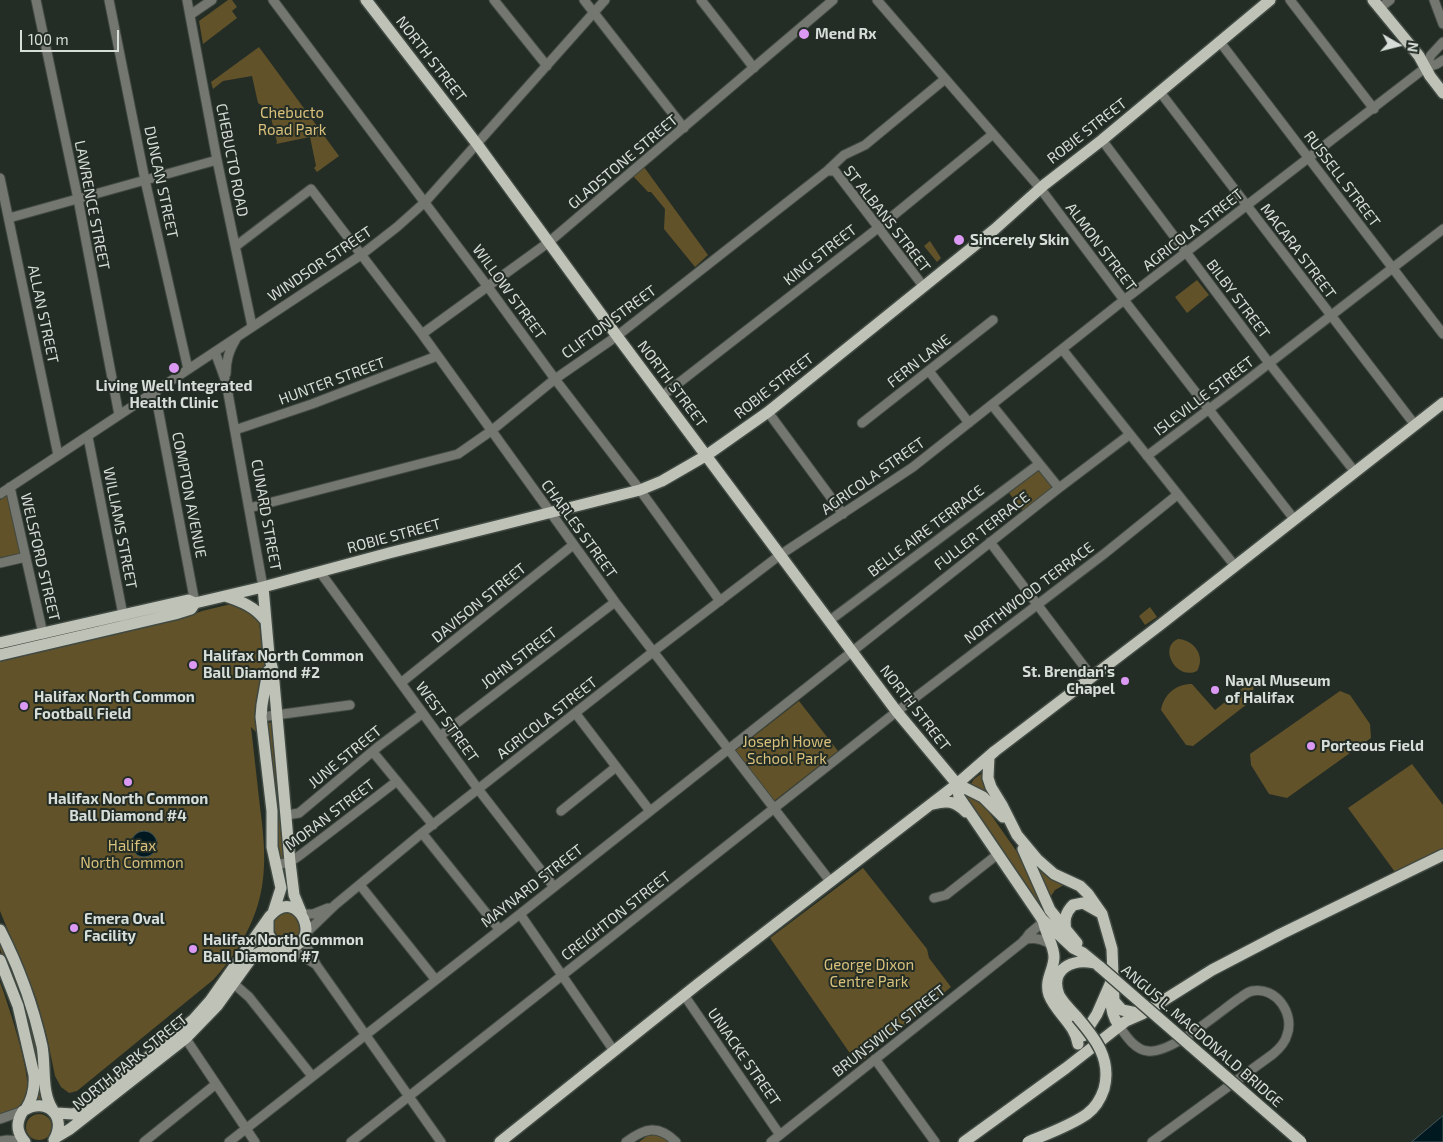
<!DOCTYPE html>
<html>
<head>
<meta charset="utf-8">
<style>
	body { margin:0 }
	#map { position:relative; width:1443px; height:1142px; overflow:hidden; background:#232d26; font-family:"Exo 2",sans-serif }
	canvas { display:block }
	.north { position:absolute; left:1373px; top:20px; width:50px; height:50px; -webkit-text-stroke:4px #232d26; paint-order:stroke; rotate:98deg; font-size:14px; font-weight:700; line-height:20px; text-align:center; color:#d7ddd8 }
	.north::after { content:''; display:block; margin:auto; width:18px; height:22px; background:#d7ddd8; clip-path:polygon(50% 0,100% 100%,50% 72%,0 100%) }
	.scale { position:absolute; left:20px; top:30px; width:99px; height:22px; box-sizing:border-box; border:2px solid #d7ddd8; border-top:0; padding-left:6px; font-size:15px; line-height:18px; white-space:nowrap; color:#d7ddd8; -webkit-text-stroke:4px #232d26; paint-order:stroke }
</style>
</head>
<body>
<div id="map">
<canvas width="1443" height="1142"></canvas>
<div class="north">N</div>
<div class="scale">100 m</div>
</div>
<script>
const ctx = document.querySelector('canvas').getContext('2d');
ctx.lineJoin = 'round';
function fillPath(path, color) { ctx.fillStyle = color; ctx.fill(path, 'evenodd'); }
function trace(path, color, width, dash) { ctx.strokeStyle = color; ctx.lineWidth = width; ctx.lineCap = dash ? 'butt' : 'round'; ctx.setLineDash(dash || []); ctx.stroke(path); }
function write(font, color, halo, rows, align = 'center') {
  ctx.font = font + ' "Exo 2",sans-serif'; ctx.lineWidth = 4; ctx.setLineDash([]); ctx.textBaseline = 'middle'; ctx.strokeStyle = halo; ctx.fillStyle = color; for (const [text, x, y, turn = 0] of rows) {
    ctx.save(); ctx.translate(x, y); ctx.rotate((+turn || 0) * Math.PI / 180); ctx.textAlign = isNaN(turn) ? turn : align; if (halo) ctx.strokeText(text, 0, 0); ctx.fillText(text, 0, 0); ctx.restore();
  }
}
const green = new Path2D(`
	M228 0H232L237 7 232 11 237 18 203 44 199 21Z
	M259 47 339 156 317 172 314 168 316 166 310 137 276 144 277 142 269 110 258 103 252 76 223 81 213 89 211 82Z
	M644 167 708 255 695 267 664 229 665 209 651 192H648L633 176Z
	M930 241 941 258 937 262 924 246Z
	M1197 280 1209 295 1187 313 1175 297Z
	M1039 470 1053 488 1023 511 1009 493Z
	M8 495 22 554 0 559V500Z
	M231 604 244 607 259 621 265 670 258 734 251 727C254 754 257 780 260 807 263 831 266 855 263 879 259 917 239 952 213 980L77 1091 69 1093 61 1087 55 1076 47 1037 36 998 0 911V660L184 618 202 611Z
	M1150 607 1157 617 1145 625 1139 616Z
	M1178 639C1194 640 1206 656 1197 671 1176 681 1158 647 1178 639Z
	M1254 679 1253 696 1251 701 1193 746 1186 745 1161 710C1164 694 1176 684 1192 684L1215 710Z
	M1340 691 1350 695 1370 724 1371 738 1287 798 1269 794 1251 765 1250 754Z
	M799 701 838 751 774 801 735 751Z
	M267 722 271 723 287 857 284 860 280 859 276 854Z
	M1412 764 1443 805V849L1395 872 1348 808Z
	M984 772 992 796 990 798 971 784 974 779Z
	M963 793 982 803 989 812 1017 852 1043 904 1040 906Z
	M1037 863 1064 885 1055 890 1049 899 1034 865Z
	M863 868 927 949 929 958 951 987 862 1061 860 1059 856 1062 770 938Z
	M274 926a14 14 0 1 1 28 0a14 14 0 1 1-28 0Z
	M0 936 14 968 39 1042 44 1096 42 1102 35 1100 39 1075 32 1041 26 1015 0 949Z
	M0 982C8 1004 32 1075 27 1095 24 1106 10 1113 0 1115Z
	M26 1127a13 13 0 1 1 26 0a13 13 0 1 1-26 0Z
	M659 1134 671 1142H639L647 1136Z`);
const water = new Path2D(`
	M131 844a13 13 0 1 1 26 0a13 13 0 1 1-26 0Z
	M1443 1116V1142H1412Z`);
const minor = new Path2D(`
	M36 0 78 199 119 415
	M109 0 145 180 188 369
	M187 0 217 160 252 326
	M273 0 488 287 555 379 640 490 720 601
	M494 0 547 66
	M584 0 684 128
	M701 0 754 68
	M877 0 1040 188 1124 300 1294 519
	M1290 0 1374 109
	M1434 0 1443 24
	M1380 8 1390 0
	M190 15 212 0
	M1220 42 1443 334
	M1425 68 1431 55 1443 42
	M1160 92 1415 425
	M1102 140 1269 363 1355 472
	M827 171H835L924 287
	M0 178 58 455
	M9 218 217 160 218 164
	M236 246 311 189 422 334 615 602 830 881
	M422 334 549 242 833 0
	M1062 349 1235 566
	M215 352 226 382 263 587
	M929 371 969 423
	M226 374C226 360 229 351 236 339
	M155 392 195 603
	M662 396 878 228 993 134
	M992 405 1059 488
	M768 412 843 514
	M862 423 993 320
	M235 430 312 404 437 356
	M88 437 124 620
	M1147 456 1241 385 1443 229
	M10 487 43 634
	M0 494 361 255 397 227 425 202 605 0
	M249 508 458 454 491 431 555 379 617 336 827 171 844 155 865 145 945 79
	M990 542 1092 677
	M0 563 26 557
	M320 572 478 789 554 887
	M829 621 1039 464
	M402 682 573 545
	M576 714 650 811
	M261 717 350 705
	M440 736 615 602
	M373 752 433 825
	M561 811 616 767
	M287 815 299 813 379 746 419 716
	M422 833 499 929
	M275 865 290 862 299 856 397 781
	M360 885 435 979
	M934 898 946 895 998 854
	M302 914H313L328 908
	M520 914 614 1051
	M306 933 335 905 422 833 658 648 780 555 913 467 1124 300 1425 68 1437 64 1443 60
	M305 935 308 949 317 966 441 1142
	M1024 940C1035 937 1041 939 1051 944
	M289 947 315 964
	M233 983 249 997 312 1076
	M684 995 780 1135
	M1119 1026C1126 1036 1135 1050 1148 1051 1171 1054 1218 1013 1238 999 1243 996 1247 992 1252 991 1276 986 1295 1014 1287 1035 1285 1043 1279 1049 1273 1054L1152 1142
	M182 1033 255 1142
	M875 1059 935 1142
	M0 1119 23 1111
	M0 1141 7 1140 24 1141
	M144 1142 216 1084
	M229 1142 520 914 1059 488 1129 435
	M351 1142 891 716 1104 554 1177 495
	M626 1142C645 1128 658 1124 676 1142
	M771 1142 1024 941 1029 934 1043 922`);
const major = new Path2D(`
	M366 0 477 144 617 336 897 712 957 784 959 797 1042 919 1073 948 1083 953 1100 967
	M1373 0 1419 56 1430 76 1443 93
	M263 587 269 655 273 671 290 862 294 895 301 912
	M225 596C241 601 255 607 265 620
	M0 643 188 600 195 603 263 587 389 553 640 490 662 481 707 455 768 412 995 229 1044 185 1102 140 1270 0
	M0 655 175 614 191 609 195 603
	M268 671 262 705 261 717 272 811V847L281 888 273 913
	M989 756 988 778 991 787 1002 805 1017 835 1037 859 1054 874 1080 886 1088 894 1102 914 1112 949 1114 1001 1122 1010 1142 1014
	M957 784 983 797 1003 817
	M933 804C947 800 955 801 966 812
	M1023 849 1050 910 1077 943
	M1043 920C1045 933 1054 945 1054 957 1054 970 1044 980 1049 995 1056 1013 1075 1024 1078 1044
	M0 930C19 967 33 1006 42 1046 46 1068 41 1092 53 1110
	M1066 931C1064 920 1065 913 1073 905L1083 903 1099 912
	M0 960 18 1006 34 1075C35 1088 33 1098 26 1109
	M1111 994C1110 1007 1112 1016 1119 1026
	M1077 1017C1071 1010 1063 1003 1059 995 1049 969 1073 958 1094 963
	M1083 1036 1097 1014 1111 982
	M56 1113 73 1114 85 1109 194 1019 210 1001 270 916C298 883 326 946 286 947 278 947 272 941 268 934V920
	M55 1138 70 1129 186 1038 217 1006 253 956 265 950 283 946
	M25 1142C16 1132 16 1122 23 1111 46 1096 68 1116 54 1140
	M500 1142 698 984 957 784 995 751 1160 625 1443 403
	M964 1142 1066 1068 1126 1021 1142 1014 1212 970 1281 934 1443 855`);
const majorBridge = new Path2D(`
	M1100 967 1301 1142
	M1028 1142C1047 1134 1070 1126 1087 1114 1095 1108 1101 1098 1104 1089 1112 1059 1095 1038 1077 1017`);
const markers = [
	[804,34,6,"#dc99f4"],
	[959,240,6,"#dc99f4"],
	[174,368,6,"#dc99f4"],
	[193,665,5,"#dc99f4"],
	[1125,681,5,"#dc99f4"],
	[1215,690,5,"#dc99f4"],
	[24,706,5,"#dc99f4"],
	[1311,746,5,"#dc99f4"],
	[128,782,5,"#dc99f4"],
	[74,928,5,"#dc99f4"],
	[193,949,5,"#dc99f4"]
];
const poiNames = [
	["Mend Rx",815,34],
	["Sincerely Skin",970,240],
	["Living Well Integrated",174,386,"center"],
	["Health Clinic",174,403,"center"],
	["Halifax North Common",203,656],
	["Ball Diamond #2",203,673],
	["St. Brendan's",1115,672,"right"],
	["Chapel",1115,689,"right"],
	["Naval Museum",1225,681],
	["of Halifax",1225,698],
	["Halifax North Common",34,697],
	["Football Field",34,714],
	["Porteous Field",1321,746],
	["Halifax North Common",128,799,"center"],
	["Ball Diamond #4",128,816,"center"],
	["Emera Oval",84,919],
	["Facility",84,936],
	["Halifax North Common",203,940],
	["Ball Diamond #7",203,957]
];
const streetNames = [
	["NORTH STREET",431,59,52],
	["ROBIE STREET",1087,131,-38],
	["CHEBUCTO ROAD",232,160,79],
	["GLADSTONE STREET",623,162,-40],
	["RUSSELL STREET",1342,179,53],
	["DUNCAN STREET",161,182,78],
	["LAWRENCE STREET",92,205,79],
	["ST ALBANS STREET",887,219,52],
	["AGRICOLA STREET",1193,230,-38],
	["ALMON STREET",1101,247,53],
	["MACARA STREET",1298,251,53],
	["KING STREET",820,255,-38],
	["WINDSOR STREET",320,264,-34],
	["WILLOW STREET",509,292,54],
	["BILBY STREET",1238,299,53],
	["ALLAN STREET",43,314,78],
	["CLIFTON STREET",609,322,-36],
	["FERN LANE",919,361,-38],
	["HUNTER STREET",332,381,-20],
	["NORTH STREET",672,384,53],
	["ROBIE STREET",774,386,-38],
	["ISLEVILLE STREET",1204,396,-37],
	["AGRICOLA STREET",873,476,-35],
	["COMPTON AVENUE",189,495,79],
	["CUNARD STREET",266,515,80],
	["WILLIAMS STREET",120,528,79],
	["CHARLES STREET",579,529,54],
	["BELLE AIRE TERRACE",926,531,-37],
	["FULLER TERRACE",982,531,-38],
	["ROBIE STREET",394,536,-15],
	["WELSFORD STREET",40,557,77],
	["NORTHWOOD TERRACE",1029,593,-37],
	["DAVISON STREET",479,603,-39],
	["JOHN STREET",519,658,-37],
	["NORTH STREET",915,708,52],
	["AGRICOLA STREET",547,718,-38],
	["WEST STREET",447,722,54],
	["JUNE STREET",345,757,-39],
	["MORAN STREET",330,815,-37],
	["MAYNARD STREET",532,886,-38],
	["CREIGHTON STREET",616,916,-38],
	["BRUNSWICK STREET",889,1031,-38],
	["ANGUS L. MACDONALD BRIDGE",1202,1036,41],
	["UNIACKE STREET",744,1057,55],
	["NORTH PARK STREET",130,1062,-39]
];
const parkNames = [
	["Chebucto",292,113],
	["Road Park",292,130],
	["Joseph Howe",787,742],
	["School Park",787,759],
	["Halifax",132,846],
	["North Common",132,863],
	["George Dixon",869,965],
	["Centre Park",869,982]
];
fillPath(green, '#615229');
fillPath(water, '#00181f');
trace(water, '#405356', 1);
trace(minor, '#404942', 11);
trace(major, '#404942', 14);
trace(minor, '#747670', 9);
trace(major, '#bec2b7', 11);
trace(majorBridge, '#404942', 14, []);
trace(majorBridge, '#bec2b7', 11);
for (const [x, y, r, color] of markers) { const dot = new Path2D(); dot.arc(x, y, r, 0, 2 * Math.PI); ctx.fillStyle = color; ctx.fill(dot); trace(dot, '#232d26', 2); }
write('bold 15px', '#d7ddd8', '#232d26', poiNames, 'left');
write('15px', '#d7ddd8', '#232d26', streetNames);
write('15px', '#d9c07b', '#232d26', parkNames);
</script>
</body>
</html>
